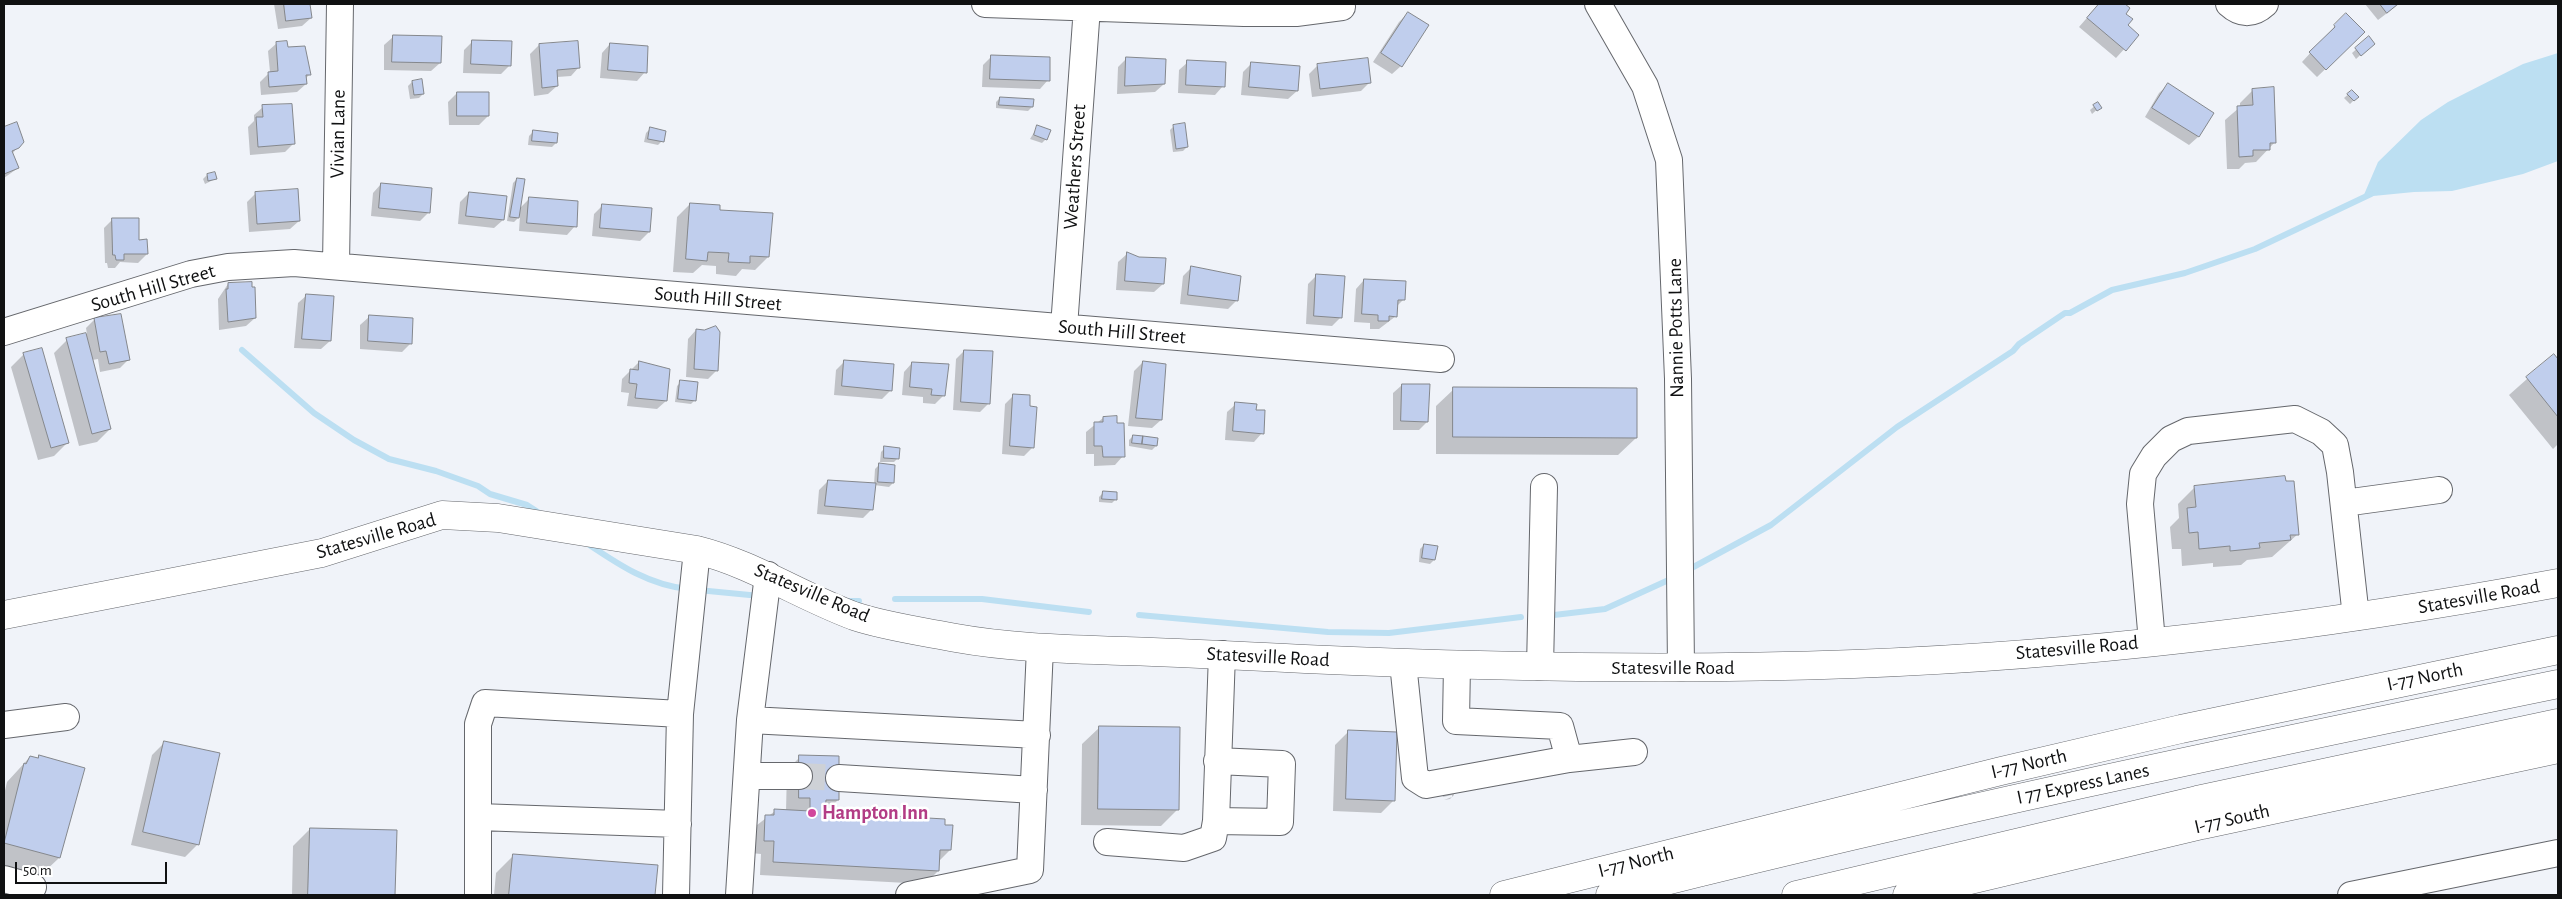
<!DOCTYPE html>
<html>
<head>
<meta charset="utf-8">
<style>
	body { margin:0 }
	#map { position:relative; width:2562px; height:899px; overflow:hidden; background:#f0f3f9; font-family:"Alegreya Sans",sans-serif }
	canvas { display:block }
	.frame { position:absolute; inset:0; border:5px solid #101112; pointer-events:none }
	.scale { position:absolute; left:15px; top:862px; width:152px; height:22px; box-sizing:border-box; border:2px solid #101112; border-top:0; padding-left:6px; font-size:15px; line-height:18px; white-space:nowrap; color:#101112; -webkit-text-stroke:4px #fff; paint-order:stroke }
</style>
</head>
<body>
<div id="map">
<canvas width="2562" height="899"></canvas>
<div class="frame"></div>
<div class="scale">50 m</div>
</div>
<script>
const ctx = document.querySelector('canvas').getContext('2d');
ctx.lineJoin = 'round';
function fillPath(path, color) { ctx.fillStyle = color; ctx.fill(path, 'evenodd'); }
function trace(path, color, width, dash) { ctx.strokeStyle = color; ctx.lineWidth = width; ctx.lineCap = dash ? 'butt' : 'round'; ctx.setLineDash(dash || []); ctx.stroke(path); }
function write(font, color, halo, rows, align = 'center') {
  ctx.font = font + ' "Alegreya Sans",sans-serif'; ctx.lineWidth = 5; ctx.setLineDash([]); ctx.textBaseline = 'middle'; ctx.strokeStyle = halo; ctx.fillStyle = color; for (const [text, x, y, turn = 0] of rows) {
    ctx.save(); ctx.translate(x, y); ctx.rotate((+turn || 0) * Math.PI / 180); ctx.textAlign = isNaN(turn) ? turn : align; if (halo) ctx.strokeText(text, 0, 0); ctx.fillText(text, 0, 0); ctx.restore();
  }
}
const water = new Path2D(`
	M2558 53V161L2523 174 2452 191 2414 192 2363 197 2378 162 2421 120 2448 102 2523 64Z`);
const shadow = new Path2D(`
	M274 4H309L311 18 302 26 278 29Z
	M2099 4H2123L2129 8 2124 14 2126 25 2137 35 2116 58 2079 27Z
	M2365 4H2399L2378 20Z
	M1408 13 1401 66 1392 74 1373 62 1399 22Z
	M2346 14 2364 32 2317 77 2302 62Z
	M393 37 440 63 431 71 384 70V45Z
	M2369 38V47L2356 59 2352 53Z
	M473 41 510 65 501 74 463 73 464 50Z
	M277 43 286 48 310 74 305 79 306 84 297 92 261 95 260 82 270 72 268 51Z
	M610 44 645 72 637 81 600 78 602 53Z
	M539 45 579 67 571 76 557 77V86L548 94 534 96 530 54Z
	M991 57 1048 80 1040 89 982 87 983 65Z
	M1127 58 1164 84 1155 92 1117 94 1118 67Z
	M1188 62 1223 86 1215 95 1178 93 1179 70Z
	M1251 64 1297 91 1288 99 1241 95 1243 72Z
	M1318 65 1369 83 1361 91 1312 97 1309 74Z
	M412 82 423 94 419 98 410 99 408 86Z
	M2168 85 2213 113 2198 137 2189 145 2145 117 2159 93Z
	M2253 90 2275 142 2256 162 2245 163 2239 169H2227L2225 120 2240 107V103Z
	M2352 91 2357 97 2350 104 2344 98Z
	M457 93 488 116 479 125H449L448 102Z
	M1000 98 1032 107 1028 111 996 108V102Z
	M2098 103 2100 107 2092 114 2090 110Z
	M263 107 294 143 285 152 250 155 248 127 254 121V115Z
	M16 123 18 147 12 154 18 168 4 178V128Z
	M1038 126 1046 139 1042 143 1030 139Z
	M1174 126 1187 147 1183 151 1173 152 1170 130Z
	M650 129 662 141 658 145 644 142 646 133Z
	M533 132 556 143 552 147 528 145 529 136Z
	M207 175 215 179 205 184 203 179Z
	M517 179 519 209 529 199 575 226 567 235 519 231 520 216 514 222 507 221 513 183Z
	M381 184 429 212 420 221 371 216 373 193Z
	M256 193 299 221 290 229 249 232 247 202Z
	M469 193 503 220 494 228 458 224 460 202Z
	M690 204 718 211 768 257 755 270 742 269 736 276 716 274V266L702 265 693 273 673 272 677 217Z
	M603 205 649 232 640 241 592 236 594 214Z
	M112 220 138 241 147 254 138 263 120 262 115 268H108L107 263H105L104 228Z
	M1127 254 1163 284 1154 292 1116 290 1118 262Z
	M1192 267 1237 300 1228 309 1180 304 1183 276Z
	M1317 275 1341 317 1332 326 1306 324 1308 284Z
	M1364 280 1404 299 1396 307V316L1379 329H1370V323L1354 322 1356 289Z
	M228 284 251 289 255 318 246 326 219 330 218 299Z
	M307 295 330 341 321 349 294 348 298 303Z
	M369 317 411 343 402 352 360 349V325Z
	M94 320 128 360 120 368 100 372 98 359 92 360 110 429 97 442 79 446 54 353 67 340 87 334 86 328Z
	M696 330 717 370 708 379 686 377 688 339Z
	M964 351 989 403 980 412 953 410 956 359Z
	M24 354 67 443 54 456 38 460 11 367Z
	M2554 355 2558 361V444L2553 449 2509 395Z
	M639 362 666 401 657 409 627 406 629 393 621 392 622 379Z
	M844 362 891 390 882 399 834 395 836 370Z
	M1143 362 1161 420 1152 428 1128 426 1134 371Z
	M912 363 943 396 935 404 923 403V397L902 395 904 372Z
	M681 382 695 400 691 404 675 402 677 386Z
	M1402 385 1427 422 1419 430H1393V393Z
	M1454 389 1636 438 1618 455 1436 454V406Z
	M1014 395 1028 407 1033 447 1024 456 1002 454 1005 404Z
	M1236 404 1255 411 1262 433 1254 442 1225 440 1227 412Z
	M1103 418 1123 456 1115 465 1094 466V454H1086V432Z
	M1133 436 1156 446 1152 450 1129 446V440Z
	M885 448 898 458 894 462H880L881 452Z
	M879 465 893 483 889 487 874 485 872 509 863 518 817 514 819 490 828 481 874 485 875 469Z
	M2195 487 2298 534 2272 557 2247 560 2241 565 2213 567V563L2182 566 2181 549H2172L2170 527 2179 518 2178 504Z
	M1103 493 1116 499 1112 503 1099 502V497Z
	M1424 545 1434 560 1430 564 1419 562 1420 549Z
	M1100 727 1178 809 1161 826 1081 825 1082 744Z
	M1348 732 1394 800 1381 813 1333 811 1335 745Z
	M165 742 198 844 185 857 131 845 152 755Z
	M39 756 59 858 41 875 4 865V795L7 782 29 758 37 759Z
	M800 757 838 800 824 813 944 826 950 850 939 861 938 871 925 884 760 875 761 854 751 853 752 829 775 811H786L787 770Z
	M1453 784 1454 795 1450 799 1444 800 1452 797V795L1443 797 1442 794Z
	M310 829 395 831 393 895H292L293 846Z
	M514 855 656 866 654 895H494L496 873Z`);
const stream = new Path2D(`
	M242 350 314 413 354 440 389 459 436 471 478 486 490 494 527 505 541 514
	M585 542C618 564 648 585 688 589
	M1686 571 1771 525 1897 427 2013 351 2019 344 2065 313H2070L2112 290 2185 273 2255 249 2371 194
	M698 590 760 596
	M895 599H982L1089 612
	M845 601H859
	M1139 615 1328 632 1389 633 1521 617
	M1554 615 1605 609 1673 578`);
const building = new Path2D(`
	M284 4H310L312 18 286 21Z
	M2099 4H2125L2130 8 2126 14 2133 19 2128 25 2139 35 2126 51 2087 18Z
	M2380 4H2398L2387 13Z
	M1408 12 1429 25 1402 67 1381 53Z
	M2346 13 2365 32 2326 70 2309 52 2335 27 2334 25Z
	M393 35 442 36 441 63 392 62Z
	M2369 36 2375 44 2361 56 2355 48Z
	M472 40 512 41 511 66 471 64Z
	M287 41 288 47 305 46 311 75H306L307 84 269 87 268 72 278 71 276 42Z
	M578 41 580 68 557 70 558 86 542 88 539 44Z
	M610 43 648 46 647 73 608 70Z
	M991 55 1050 57V81L990 79Z
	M1126 57 1166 59 1165 84 1125 86Z
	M1368 58 1371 83 1320 89 1317 64Z
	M1187 60 1226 62 1225 87 1186 85Z
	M1251 62 1300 66 1298 91 1249 87Z
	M422 79 424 94 414 95 412 81Z
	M2168 83 2214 113 2199 137 2152 108Z
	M2274 87 2276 143H2270V150H2253V156L2239 157 2237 106 2253 105 2252 89Z
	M2352 90 2359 97 2354 101 2347 94Z
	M457 92H489V116H457Z
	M1000 97 1034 99 1033 107 999 105Z
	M2098 102 2102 108 2097 111 2093 105Z
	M292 104 295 144 258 147 256 117H263L262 105Z
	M17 122 24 142 19 148 12 151 19 168 4 174V127Z
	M1185 123 1188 147 1176 149 1173 125Z
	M1037 125 1051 130 1047 140 1034 135Z
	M650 127 666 131 664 142 648 139Z
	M533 130 558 133 557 143 532 141Z
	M215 172 217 179 208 181 207 174Z
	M517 178 525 179 519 218 510 217Z
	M381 183 432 188 430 213 379 208Z
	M298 189 300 221 257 224 255 192Z
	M469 192 507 196 504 220 466 216Z
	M529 197 578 201 577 227 527 223Z
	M690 203 720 205V210L773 213 769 257 750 256V263L728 262 729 253 708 252 707 261 686 259Z
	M602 204 652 208 650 232 600 228Z
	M112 218H139V240L147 239 148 254H124V260H116L115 255H113Z
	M1127 252 1139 257 1166 258 1164 284 1125 281Z
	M1191 266 1241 276 1238 301 1188 295Z
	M1316 274 1345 276 1342 318 1314 316Z
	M1364 279 1406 281 1405 300H1398L1397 317 1389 316V321H1378V315L1362 314Z
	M252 282V287H255L256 318 228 322 226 289H228V283Z
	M306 294 334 296 331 341 302 339Z
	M121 314 130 360 109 364 106 351 100 352 94 318Z
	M369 315 413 318 412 344 368 341Z
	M716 326 720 332 718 371 694 369 696 329 704 330Z
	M86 333 111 429 92 434 66 338Z
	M42 348 69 443 51 448 23 353Z
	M964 350 993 351 990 404 961 402Z
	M2554 354 2558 359V417L2526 377Z
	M844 360 894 364 892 391 842 386Z
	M639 361 670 369 667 401 635 398 637 384 629 383 630 369 638 370Z
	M1143 361 1166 364 1162 420 1136 418Z
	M912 362 949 364 945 396 931 395 932 389 910 387Z
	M680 380 698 382 696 401 678 399Z
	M1402 384H1430L1428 422 1401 421Z
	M1453 387 1637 388V438L1453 437Z
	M1013 394 1030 395V406L1037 407 1034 448 1010 446Z
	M1235 402 1257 404 1256 410H1265L1264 434 1233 431Z
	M1117 416V423H1124L1125 457H1103L1102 446H1094V422H1103V417Z
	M1133 435 1143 436 1142 444 1132 443Z
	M1143 436 1158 438 1157 446 1142 444Z
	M884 446 900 448 899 459 884 458Z
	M879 463 895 465 894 483 878 482Z
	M2285 476 2286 481H2294L2299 535H2290L2291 540 2259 543 2260 548 2230 551V546L2199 549 2198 532 2189 533 2187 508 2196 507 2194 486Z
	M828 480 876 483 873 510 825 506Z
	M1103 491 1117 492V500L1102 499Z
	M1424 544 1438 546 1435 560 1422 558Z
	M1099 726 1180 727 1179 810 1098 809Z
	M1348 730 1397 732 1395 801 1346 799Z
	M164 741 220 753 199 845 143 832Z
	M39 755 85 768 60 858 4 843 24 763 26 764 30 756 38 758Z
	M799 755 839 756V800H826L825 812 945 819V825H953L951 850H940L939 871 773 862 774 841H764L765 815H774V809L810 811V798H799Z
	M310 828 397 830 395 895H308Z
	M513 854 658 865 655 895H509Z`);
const minorTunnel = new Path2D(`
	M799 776 839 778`);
const minor = new Path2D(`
	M985 4 1244 13H1296L1342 7
	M1598 4 1645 86 1669 160 1678 379 1681 668
	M2229 4C2241 15 2253 15 2265 4
	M336 265 340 4
	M1064 327 1087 7
	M4 332 191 274 228 267 294 263 1441 359
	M2344 503 2439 490
	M2152 642 2140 504 2143 474 2154 456 2171 439 2188 431 2295 419 2321 432 2335 445 2340 472 2356 617
	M1403 663 1415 778 1426 785 1569 759 1634 752
	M1457 665 1456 721 1560 726 1569 759
	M1540 667 1544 487
	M750 720 1037 735
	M4 725 66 717
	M1217 761 1282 764 1280 822 1216 821 1222 654
	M747 776H799
	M839 778 1034 790
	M478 817 678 824
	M1107 842 1184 848 1213 838 1216 821
	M4 879 33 887
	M478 895V724L485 703 680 714
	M676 895 680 714 697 550
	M739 895 750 720 768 575
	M909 895 1030 870 1040 648
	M2351 895 2558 853`);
const major = new Path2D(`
	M4 615 322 553 442 515 498 518 697 550C753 564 800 596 854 616 883 626 925 632 956 638 1011 648 1069 649 1125 651 1185 653 1245 656 1305 659 1488 667 1671 671 1854 664 2090 655 2326 626 2558 583`);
const highway = new Path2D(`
	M1504 895 2001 771 2181 729 2558 650
	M1610 895C1924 815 2241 749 2558 684
	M1796 895 2197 800 2558 723
	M1907 895 2202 825 2558 749`);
const markers = [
	[812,813,5,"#d1479c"]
];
const streetNames = [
	["Vivian Lane",338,134,-89],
	["Weathers Street",1075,167,-86],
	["South Hill Street",153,288,-16],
	["South Hill Street",718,299,5],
	["Nannie Potts Lane",1676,328,-91],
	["South Hill Street",1122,332,5],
	["Statesville Road",376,536,-16],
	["Statesville Road",812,593,23],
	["Statesville Road",2479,597,-10],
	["Statesville Road",2077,648,-5],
	["Statesville Road",1268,657,3],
	["Statesville Road",1673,668],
	["I-77 North",2425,677,-12],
	["I-77 North",2029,764,-13],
	["I 77 Express Lanes",2083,784,-12],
	["I-77 South",2232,819,-13],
	["I-77 North",1636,862,-14]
];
const hotelNames = [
	["Hampton Inn",822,813]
];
fillPath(water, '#bcdff2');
fillPath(shadow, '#0003');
trace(stream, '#bcdff2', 6);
fillPath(building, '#c0ceed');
trace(building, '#84878c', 1);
trace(minorTunnel, '#ced1d6', 26, [26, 13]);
trace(minor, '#65676c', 28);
trace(major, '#65676c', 29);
trace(highway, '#65676c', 29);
trace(minor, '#fff', 26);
trace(major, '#fff', 28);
trace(highway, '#fff', 28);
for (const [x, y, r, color] of markers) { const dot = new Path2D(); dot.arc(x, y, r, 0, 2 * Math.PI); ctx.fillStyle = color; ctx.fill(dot); trace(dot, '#fff', 2); }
write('20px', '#101112', '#fff', streetNames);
write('bold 20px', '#b23c85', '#fff', hotelNames, 'left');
</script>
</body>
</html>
